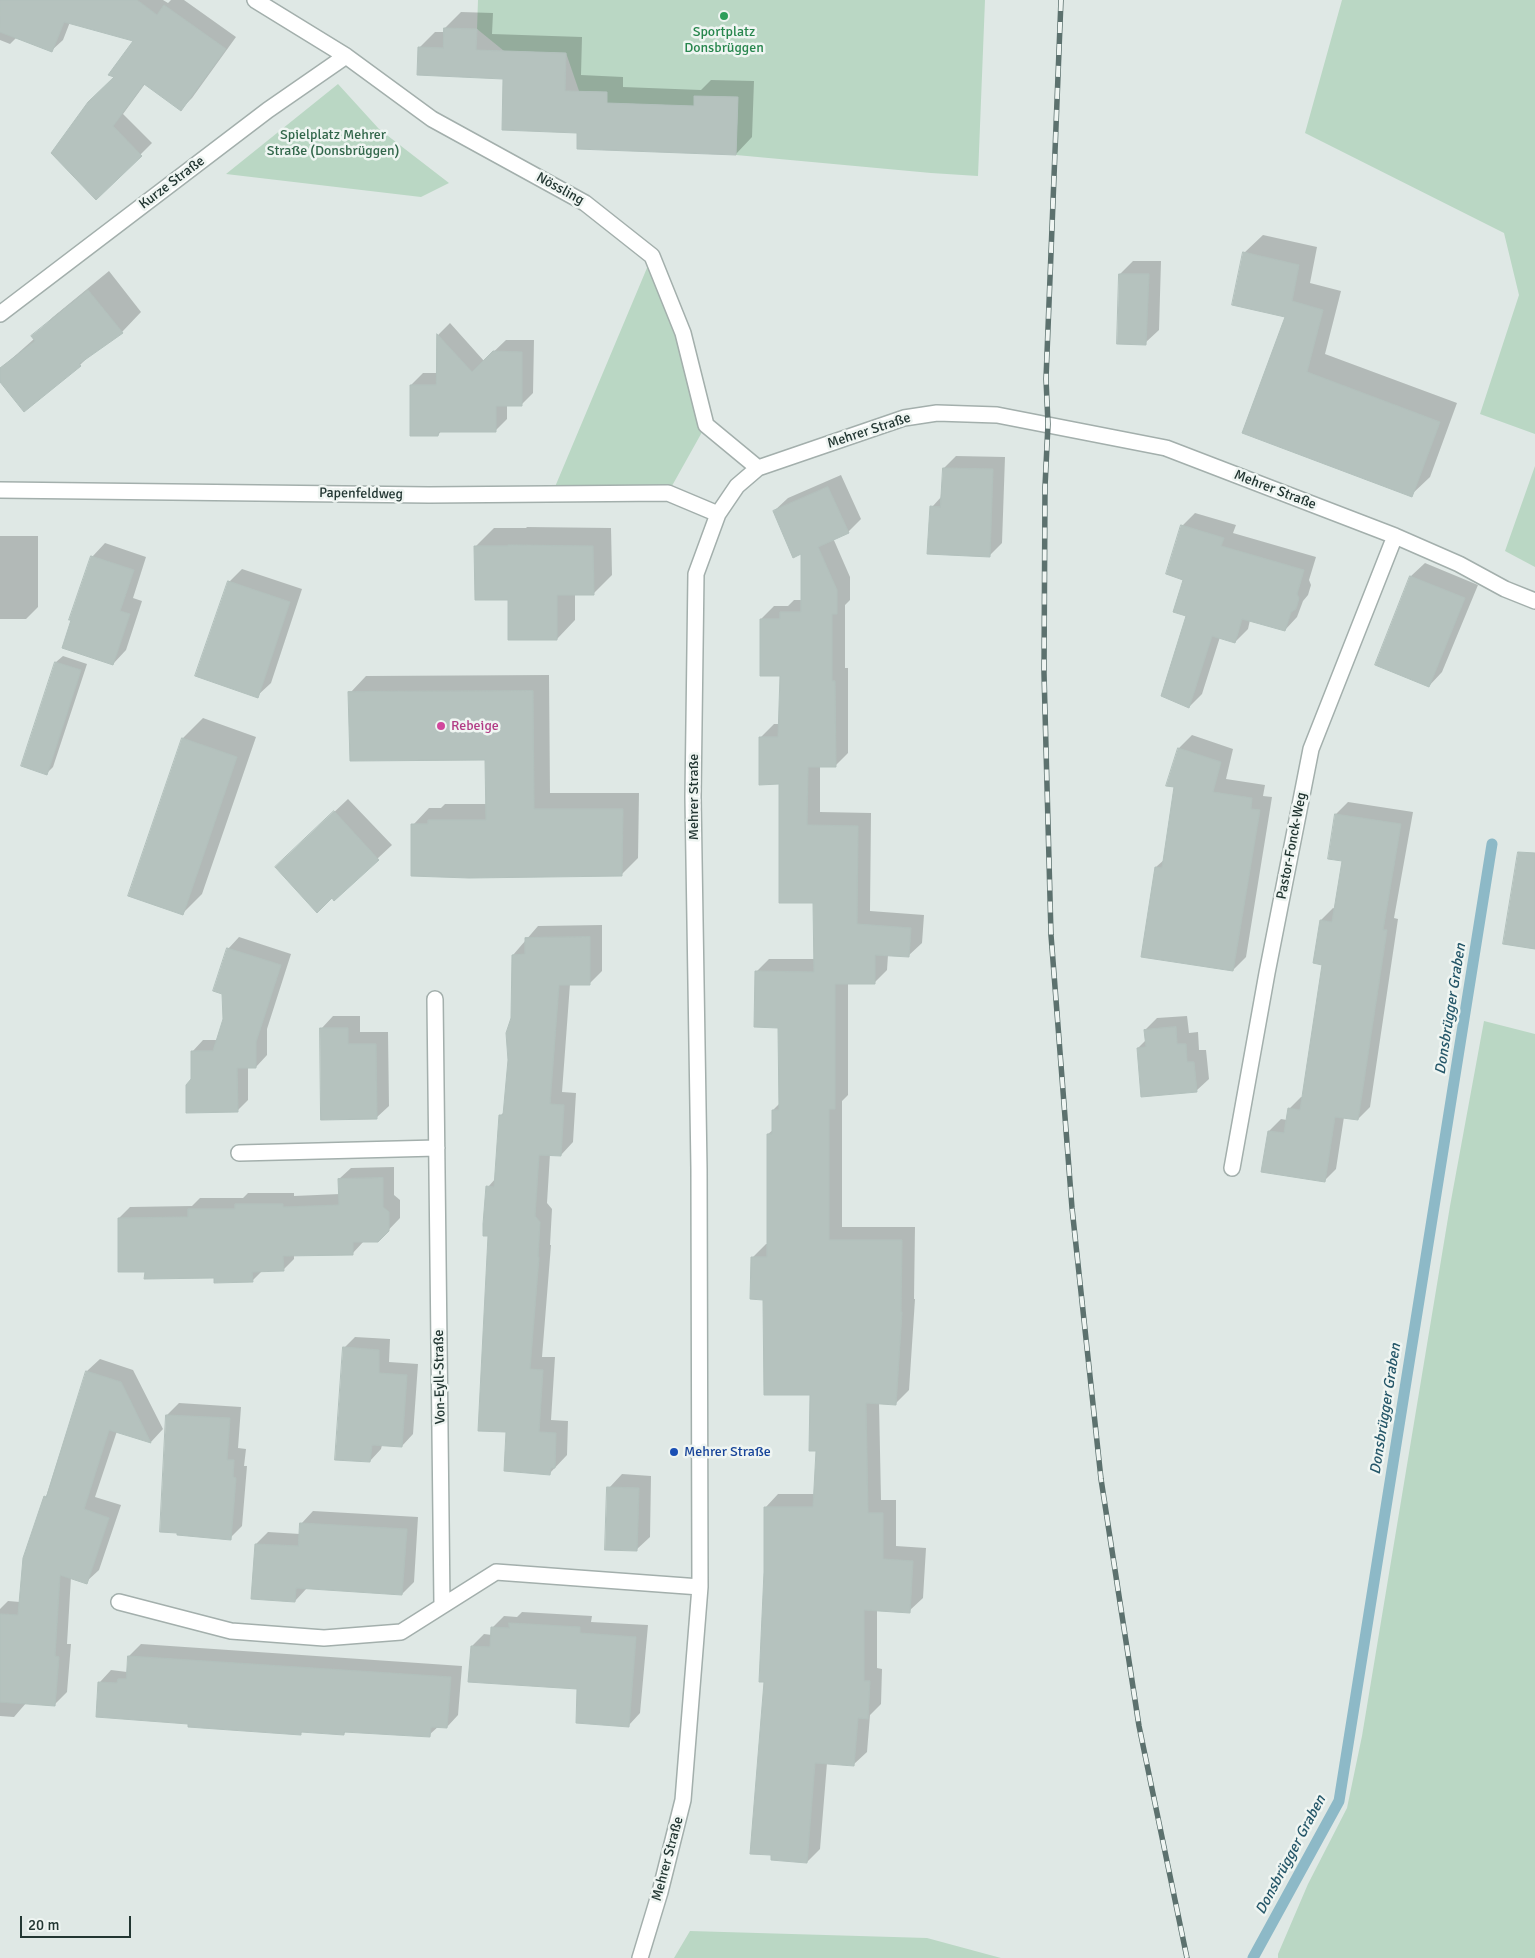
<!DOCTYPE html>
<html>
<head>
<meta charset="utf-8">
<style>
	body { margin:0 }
	#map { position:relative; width:1535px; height:1958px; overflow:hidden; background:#dfe8e5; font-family:Signika,sans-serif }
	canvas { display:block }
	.scale { position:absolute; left:20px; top:1916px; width:111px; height:22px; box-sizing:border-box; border:2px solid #223632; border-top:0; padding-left:6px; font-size:15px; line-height:18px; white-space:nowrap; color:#223632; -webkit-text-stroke:4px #eff5f2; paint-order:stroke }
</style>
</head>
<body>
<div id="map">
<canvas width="1535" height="1958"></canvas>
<div class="scale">20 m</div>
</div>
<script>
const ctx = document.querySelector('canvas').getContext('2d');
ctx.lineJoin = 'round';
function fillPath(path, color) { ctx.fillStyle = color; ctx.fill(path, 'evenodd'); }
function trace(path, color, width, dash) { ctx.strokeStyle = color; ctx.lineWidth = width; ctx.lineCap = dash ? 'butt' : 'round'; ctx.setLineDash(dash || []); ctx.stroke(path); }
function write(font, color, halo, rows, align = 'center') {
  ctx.font = font + ' Signika,sans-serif'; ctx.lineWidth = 5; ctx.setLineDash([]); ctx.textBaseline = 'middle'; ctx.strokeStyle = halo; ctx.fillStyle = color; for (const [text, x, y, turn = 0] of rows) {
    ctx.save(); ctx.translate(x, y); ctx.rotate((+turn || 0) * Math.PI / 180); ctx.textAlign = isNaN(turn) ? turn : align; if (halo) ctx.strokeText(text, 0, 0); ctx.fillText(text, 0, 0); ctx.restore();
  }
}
const green = new Path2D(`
	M478 0H985L978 176 931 173 736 155 738 97 694 96V106L607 103V92L579 91 566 53 504 51 477 29Z
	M1342 0H1535V434L1480 414 1519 295 1504 233 1305 133Z
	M338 84 379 129 449 183 421 197 226 174Z
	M652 256 706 425 668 493 552 494Z
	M1535 466V567L1505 551Z
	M1484 1021 1535 1034V1958H1278V1954L1308 1884 1347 1808 1362 1736 1450 1206Z
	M690 1931 927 1938 1001 1958H674Z`);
const shadow = new Path2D(`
	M0 0H163L168 3 171 0H184L236 37 192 98 181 109 145 84 123 114 152 143 96 199 116 77 135 40 70 22 63 40 51 51 17 37 10 44 0 40Z
	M461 12 493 13 492 34 582 37 581 75 623 77V87L701 90 711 80 754 81 752 137 736 154 579 132 505 77 419 48 435 32H445V28Z
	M1263 235 1317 247 1310 283 1341 291 1325 354 1457 403 1430 477 1411 495 1244 432 1287 317 1244 253Z
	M1133 261H1161L1159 330 1145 343 1120 274Z
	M109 271 141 312 122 332 92 353 80 365 0 380V369L34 339 33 337 53 317Z
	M450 323 484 361 506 340H534L533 393 521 405H507V419L495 431 442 430 438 435 411 385 423 373H438V335Z
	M956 456 1005 457 1002 543 990 555 932 507 942 496 944 468Z
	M841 475 861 519 848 532 833 538 850 577V600L845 605V668H848V753L835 766H820V812L871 813 870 911 924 915 922 943 908 956 888 955 887 970 874 983H848V1095L842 1101V1227H915L914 1299H915L909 1390 896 1403 879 1402 881 1500H896V1546L926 1548 923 1598 909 1611 877 1609V1668L882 1669 881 1704 870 1715 867 1752 853 1765 827 1763 820 1849 807 1862 765 1681V1508L778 1494H815L818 1450 811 1394 765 1298 752 1258 766 1244H768V1134L773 1130V1110L780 1103V1027L756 972 769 959H815L814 901 781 783 761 737 774 724H780L781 675 761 619 774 606H788L794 600H802L803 552 774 511 788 498Z
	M1195 513 1236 525 1233 533 1316 557 1309 580 1311 585 1308 595 1303 601 1297 617 1285 630 1250 620 1248 629 1235 642 1220 637 1202 694 1189 707 1187 615 1182 526Z
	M527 527 611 528 612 575 593 594H575V620L557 639 509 598 475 547 494 528H526Z
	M0 536H38V607L26 619H0Z
	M105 543 146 557 133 598 142 601 126 650 113 664 92 557Z
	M1425 563 1478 585 1442 672 1429 686 1376 664 1411 576Z
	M242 569 302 589 271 683 257 696 229 582Z
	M63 656 87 664 53 767 47 773 22 765 56 662Z
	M549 675 550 793H639L638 858 621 875 413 825 429 808H441L445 804H487V759L350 693 366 676Z
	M203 718 256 737 202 894 182 914 129 896 183 738Z
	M1192 735 1233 749 1226 779 1265 785 1263 796 1272 797 1246 957 1233 970 1156 867 1165 859 1176 786 1168 785 1179 748Z
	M348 799 392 845 334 899 290 854Z
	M1348 802 1413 812 1394 918 1398 919 1370 1107 1358 1119 1344 1117 1336 1169 1324 1181 1263 1171 1269 1131 1281 1119 1287 1120 1289 1109 1301 1097H1303L1323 964 1321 920 1333 908 1336 909 1343 860 1329 858 1336 814Z
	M602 925V971L590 983 570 984 562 1092 576 1093 573 1142 561 1155 550 1154 547 1203 552 1209 550 1245H551L542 1357H555L551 1420 568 1421 567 1455 550 1473 507 1431 489 1235 488 1187 496 1178 500 1116 505 1111 512 1018 513 955 538 926Z
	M239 937 291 954 267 1029V1055L256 1067H248V1100L237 1111 192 1080V1052L203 1040H217L224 1019 228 949Z
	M333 1016H360V1032H388L389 1106 376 1118 321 1029Z
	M1187 1016 1189 1033 1198 1032 1199 1050H1206L1209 1079 1196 1091 1138 1048 1146 1040 1145 1030 1157 1018Z
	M394 1167V1195L400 1200V1218L378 1241H364L352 1254H294V1259L283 1270H263L252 1281 146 1271 119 1218 130 1207 192 1206 200 1198H243L248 1193H294V1196L340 1194 339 1179 351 1168Z
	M355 1337 390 1339 389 1362 418 1364 413 1434 402 1446 382 1445 381 1449 370 1461 344 1348Z
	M100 1359 133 1370 163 1429 151 1442 117 1431 95 1497 121 1505 99 1570 86 1582 71 1577 67 1644H71L67 1692 55 1704 27 1702 14 1717 0 1716V1609L8 1601 20 1602 45 1497 49 1493 87 1371Z
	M179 1403 241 1407 238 1448 246 1449 244 1466H247L242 1526 230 1538 167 1415Z
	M622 1474 651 1476 650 1537 636 1550 609 1488Z
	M313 1511 418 1517 414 1582 402 1594 307 1588 295 1601 256 1544 268 1532 300 1534 301 1524Z
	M522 1612 592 1616 591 1622 648 1625 640 1713 629 1725 578 1688 472 1646 484 1634 492 1635V1628L504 1616 517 1617Z
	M141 1644 462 1666 458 1715 447 1727 439 1726 429 1735 346 1731 344 1734 303 1731 300 1734 189 1723 100 1682 111 1670 127 1672 129 1656Z`);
const stream = new Path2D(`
	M1253 1958 1339 1801 1492 844`);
const building = new Path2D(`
	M0 0H137L157 15 164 5 226 49 181 111 144 84 113 126 142 156 96 200 51 153 88 102 114 77 108 75 133 41 64 22 52 52 0 32Z
	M444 28 477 29 476 50 566 53 565 91 607 92V103L694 106V96L738 97 736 155 577 149V133L502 130 503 79 417 75 418 47 443 48Z
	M1243 252 1299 265 1292 301 1323 310 1307 372 1440 422 1412 497 1242 433 1285 317 1232 305Z
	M1119 274H1149L1146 345 1117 344Z
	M88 290 123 333 79 364 81 366 24 412 0 382V368L35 341 31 336Z
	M437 334 472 372 493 351 522 352V406H496V432H439L438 436H410V385H436Z
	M943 468 993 469 990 557 927 554 930 506 940 507Z
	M828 487 849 533 818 547 837 590V614H832V681H835L836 767H808L807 825 858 826 857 924 911 928 909 957 875 955V984H835V1109H829V1240H902L901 1312H902L896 1405 866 1403 868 1513H883V1559L913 1561 910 1613 864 1610V1681H870L868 1719 858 1718 854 1766 815 1763 807 1863 771 1860V1855L750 1854 764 1682H759L764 1572V1507H813L816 1451H809L810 1395H764L763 1300 750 1299 751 1257H767V1134H772V1110H779L778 1028 754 1027 755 971 814 972 813 903H779V784L759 785V737H778L780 676H760V619H780V612H801V554L793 558 773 511Z
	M1181 525 1224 538 1221 546 1304 570 1297 594 1299 598 1296 609 1291 612 1285 631 1242 619 1235 643 1212 636 1189 708 1161 696 1186 616 1173 612 1183 580 1166 574Z
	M508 545 593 546 594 595H557V640H508V600H475L474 546H508Z
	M91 556 134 570 120 611 130 614 113 665 62 648 71 620H69Z
	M1410 576 1465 598 1429 687 1375 665Z
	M228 581 290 602 258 698 195 676Z
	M55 662 81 670 47 775 21 766Z
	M533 691 534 809H623L622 876 469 878 411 876V824H428V820H486L485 760 350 761 348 692Z
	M182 738 237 757 183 915 128 896Z
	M1178 748 1221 762 1213 792 1252 798 1251 809 1260 810 1233 971 1141 957 1155 867 1162 868 1174 787 1166 786Z
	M334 811 379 860 334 901 332 898 317 913 275 867Z
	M1335 814 1401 824 1383 930H1387L1358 1120 1335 1117 1325 1182 1261 1172 1268 1131 1284 1133 1288 1108 1300 1110 1322 965 1313 963 1320 920 1332 922 1342 861 1328 859Z
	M1518 852 1535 853V949L1503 944Z
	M590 937V985H559L550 1104 564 1105 561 1156 539 1155 535 1216 540 1222 538 1257H539L530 1369 543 1370 539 1432 556 1433 555 1468H551L550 1475 504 1471 506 1432 478 1431 488 1236H483V1224L486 1186 494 1187 499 1115H503L508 1060 506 1033 511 1018 512 955 525 954V938Z
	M227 948 281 965 256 1042V1068H237L238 1112 186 1113V1085L191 1079V1051H213L223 1019 222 994 213 991Z
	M1176 1027 1177 1044H1186L1187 1062H1194L1197 1092 1141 1097 1137 1048 1146 1047 1144 1030Z
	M320 1028H348V1044H376L377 1119 321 1120Z
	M383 1178V1207L389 1212V1231L378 1242H353V1255L283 1256 284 1271 252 1272 253 1282 214 1283V1278L144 1279 145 1272H118V1218L188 1217V1209H235V1204H283V1207L339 1205 338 1179Z
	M343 1347 379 1350V1373L407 1375 402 1447 372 1445 370 1462 335 1460Z
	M86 1371 121 1382 151 1443 109 1430 84 1509 109 1518 87 1584 60 1575 55 1656 59 1657 55 1706 0 1702V1614L18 1615 23 1558 44 1496 46 1497Z
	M166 1415 230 1418 227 1460H234L233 1477 236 1478 231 1540 177 1535V1533L160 1532Z
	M607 1487 639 1488 637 1551 605 1550Z
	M300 1523 407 1529 402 1595 296 1588 295 1602 251 1599 255 1544 298 1546Z
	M509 1623 580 1627V1633L636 1637 629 1727 576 1723 577 1689 468 1682 471 1646 490 1647 491 1627 509 1628Z
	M128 1656 451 1677 447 1728 431 1727 430 1737 344 1732V1735L301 1732V1735L188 1727V1724L96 1717 98 1682 117 1683 118 1679H126Z`);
const minor = new Path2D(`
	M255 0 346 56 432 119 585 203 652 256 683 333 706 425 758 468
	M0 314 268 110 346 56
	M0 490 429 495 668 493 718 514
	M435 999 442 1605
	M239 1153 437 1148
	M1232 1168 1267 973 1311 749 1395 536
	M119 1602 231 1631 324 1638 401 1632 496 1572 700 1587
	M640 1958 660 1892 683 1800 700 1587 699 1169 693 797 696 574 718 514 737 486 758 468 904 418 937 413 997 415 1166 448 1395 536 1459 564 1505 589 1535 601`);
const rail = new Path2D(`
	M1061 0 1046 379 1048 424 1045 487 1044 673 1051 935 1072 1208 1101 1479 1139 1726 1187 1958`);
const markers = [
	[724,16,5,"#2e9e5b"],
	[441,726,5,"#d1479c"],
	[674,1452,5,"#1a4fb4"]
];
const leisureNames = [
	["Sportplatz",724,32],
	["Donsbrüggen",724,48]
];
const parkNames = [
	["Spielplatz Mehrer",333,135],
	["Straße (Donsbrüggen)",333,151]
];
const streetNames = [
	["Kurze Straße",172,183,-37],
	["Nössling",560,189,29],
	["Mehrer Straße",869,431,-18],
	["Mehrer Straße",1275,490,21],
	["Papenfeldweg",361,494,1],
	["Mehrer Straße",694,797,-90],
	["Pastor-Fonck-Weg",1292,846,-79],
	["Von-Eyll-Straße",440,1377,-91],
	["Mehrer Straße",668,1859,-75]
];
const hotelNames = [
	["Rebeige",451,726]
];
const transitNames = [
	["Mehrer Straße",684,1452]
];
const waterNames = [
	["Donsbrügger Graben",1451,1009,-81],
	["Donsbrügger Graben",1386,1409,-81],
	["Donsbrügger Graben",1291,1855,-62]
];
fillPath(green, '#bad7c4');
fillPath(shadow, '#0003');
trace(stream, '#8db9c7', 11);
fillPath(building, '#b5c2be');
trace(building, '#b2c0bc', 1);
trace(minor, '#a3afac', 18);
trace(minor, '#fff', 15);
trace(rail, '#5c716e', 5.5);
trace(rail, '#eff5f2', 4, [11]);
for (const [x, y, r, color] of markers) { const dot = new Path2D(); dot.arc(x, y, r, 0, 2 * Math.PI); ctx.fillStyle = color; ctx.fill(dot); trace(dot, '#eff5f2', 2); }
write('14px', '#27864d', '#eff5f2', leisureNames);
write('14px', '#32674b', '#eff5f2', parkNames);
write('14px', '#223632', '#eff5f2', streetNames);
write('14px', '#b23c85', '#eff5f2', hotelNames, 'left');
write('14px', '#164399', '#eff5f2', transitNames, 'left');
write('italic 15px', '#255769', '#eff5f2', waterNames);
</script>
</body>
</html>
